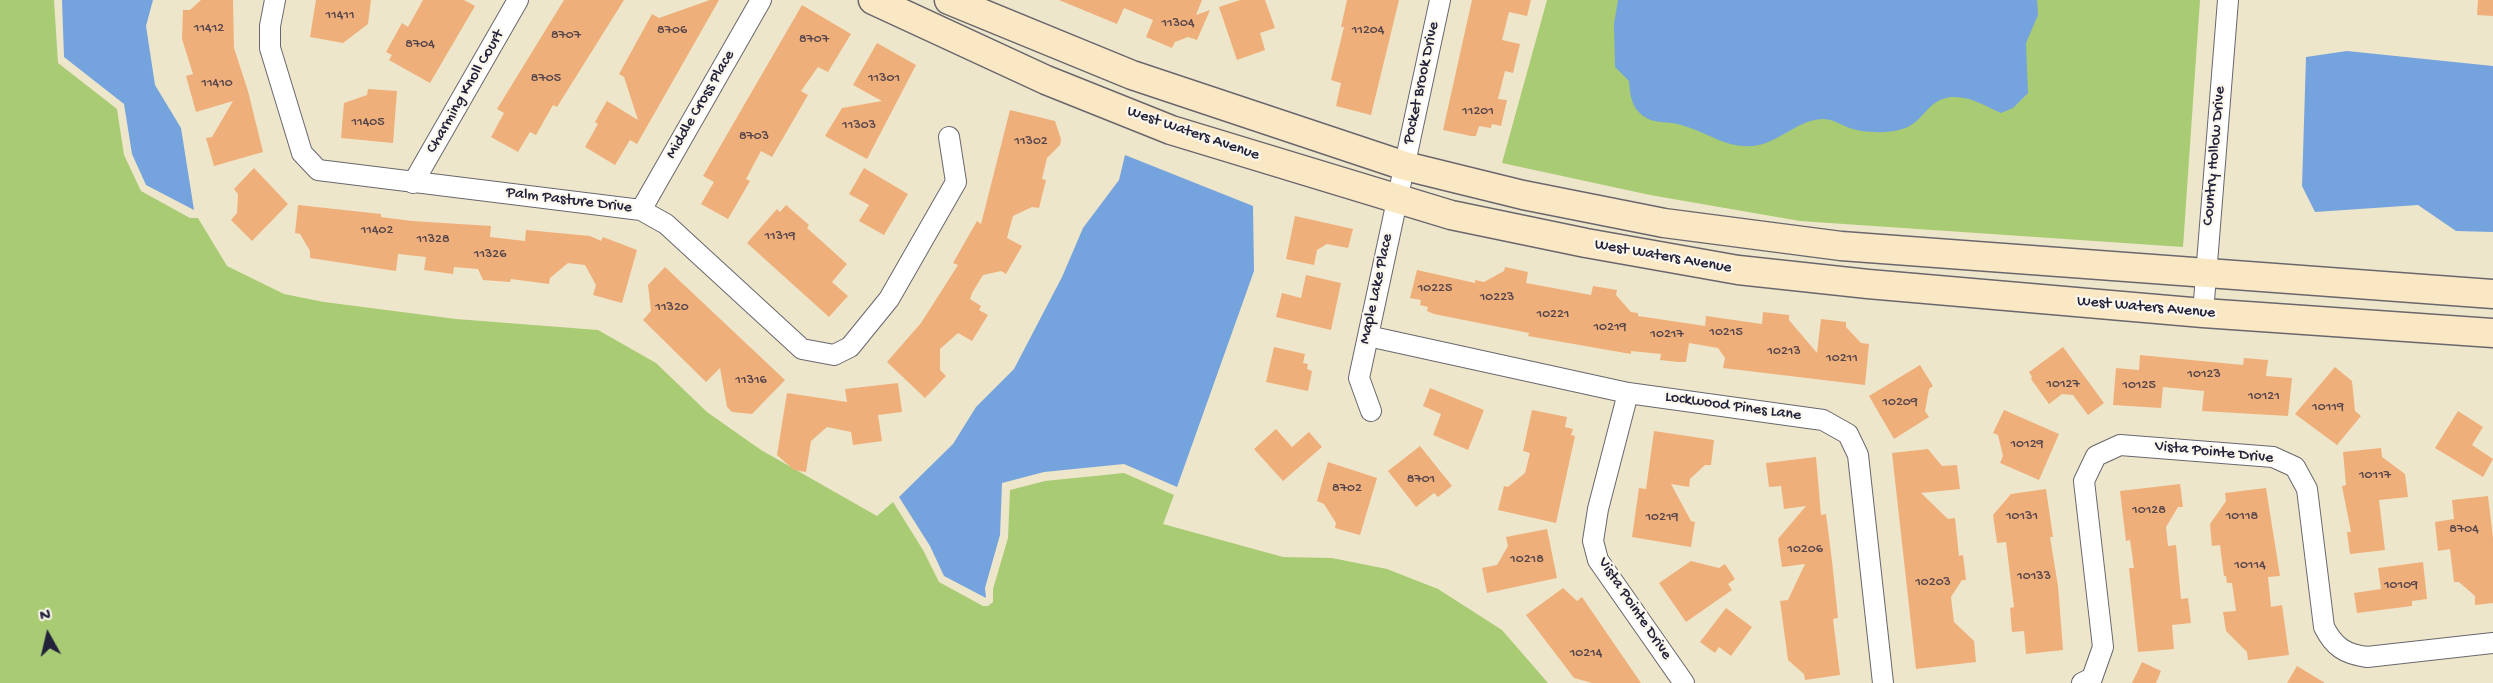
<!DOCTYPE html>
<html>
<head>
<meta charset="utf-8">
<style>
	body { margin:0 }
	#map { position:relative; width:2493px; height:683px; overflow:hidden; background:#eee6ca; font-family:"Gochi Hand",sans-serif }
	canvas { display:block }
	.north { position:absolute; left:18px; top:605px; width:60px; height:60px; -webkit-text-stroke:4px #fbf7ec; paint-order:stroke; rotate:352deg; font-size:16px; font-weight:700; line-height:24px; text-align:center; color:#22223b }
	.north::after { content:''; display:block; margin:auto; width:21px; height:27px; background:#22223b; clip-path:polygon(50% 0,100% 100%,50% 72%,0 100%) }
</style>
</head>
<body>
<div id="map">
<canvas width="2493" height="683"></canvas>
<div class="north">N</div>
</div>
<script>
const ctx = document.querySelector('canvas').getContext('2d');
ctx.lineJoin = 'round';
function fillPath(path, color) { ctx.fillStyle = color; ctx.fill(path, 'evenodd'); }
function trace(path, color, width, dash) { ctx.strokeStyle = color; ctx.lineWidth = width; ctx.lineCap = dash ? 'butt' : 'round'; ctx.setLineDash(dash || []); ctx.stroke(path); }
function write(font, color, halo, rows, align = 'center') {
  ctx.font = font + ' "Gochi Hand",sans-serif'; ctx.lineWidth = 4.5; ctx.setLineDash([]); ctx.textBaseline = 'middle'; ctx.strokeStyle = halo; ctx.fillStyle = color; for (const [text, x, y, turn = 0] of rows) {
    ctx.save(); ctx.translate(x, y); ctx.rotate((+turn || 0) * Math.PI / 180); ctx.textAlign = isNaN(turn) ? turn : align; if (halo) ctx.strokeText(text, 0, 0); ctx.fillText(text, 0, 0); ctx.restore();
  }
}
const green = new Path2D(`
	M0 0H54L58 63 117 109 124 155 141 191 190 218H198L227 266 284 294 324 302 456 319 598 330 656 363 707 412 761 450 877 516 893 502 923 550 939 582 983 606H988L993 602V589L1008 538 1010 490 1045 481 1124 473 1174 495 1163 524 1283 557 1332 558 1387 569 1438 589 1502 630 1548 683H0Z
	M1547 0H2200L2183 247 1800 221 1650 195 1502 163Z`);
const water = new Path2D(`
	M62 0H153L146 26 155 85 181 128 194 210 146 185 132 154 124 104 64 57Z
	M1618 0H2037L2038 15 2026 43 2028 93 2013 108 2001 113C1984 106 1973 97 1954 97 1927 97 1925 123 1902 129 1887 134 1862 133 1847 127 1837 123 1833 119 1822 119 1799 120 1781 140 1759 145 1728 151 1708 132 1681 125 1669 121 1655 124 1645 117 1632 109 1630 96 1629 81L1615 67 1614 24Z
	M2347 51 2493 66V232L2456 231 2418 205 2315 212 2302 186 2306 57Z
	M1125 155 1253 206 1254 271 1177 487 1124 464 1044 472 1002 483 1000 535 985 588 986 598 944 576 930 546 899 497 953 444 976 407 1014 369 1062 277 1083 228 1119 180Z`);
const building = new Path2D(`
	M201 0H233L234 48 248 91 263 152 214 166 206 138 212 137 233 101 196 112 186 76 193 74 182 39 183 10H190Z
	M316 0H371L368 24 343 43 310 37Z
	M423 0H464L475 6 430 83 389 60 392 55 386 52 402 23 408 27Z
	M564 0H624L557 107 553 105 536 135 530 132 518 152 491 137 504 113 497 109Z
	M710 0H719L637 144 630 140 615 165 585 147 598 124 595 122 607 101 638 120 624 77 619 74 652 14 659 18Z
	M1059 0H1202L1196 15 1210 10 1197 40 1188 37 1175 42 1172 48 1146 37 1153 20 1124 8 1117 24Z
	M1240 0H1265L1275 28 1260 33 1265 50 1237 60 1219 7Z
	M1347 0H1399L1371 115 1336 106 1341 83 1331 80 1344 27H1341Z
	M1472 0H1531L1527 16 1509 12 1502 40 1520 44 1513 73 1505 71 1498 99 1507 100 1501 126 1492 124 1491 128 1479 126 1476 136H1471L1443 130Z
	M2478 0H2493V16L2477 15Z
	M802 5 851 34 828 72 818 67 801 91 808 95 772 157 761 151 746 179 750 181 728 219 701 204 714 182 703 176Z
	M877 43 916 65 867 159 825 136 842 108 882 101 853 85Z
	M368 89 397 91 393 143 341 138 344 103 367 95Z
	M1010 110 1055 121 1061 139 1060 145 1047 158 1042 179 1046 180 1039 208 1032 207 1013 216 1007 238 1022 246 1006 274 1001 271 983 275 972 293 970 299 981 306 979 310 988 315 972 341 958 333 940 349V370L946 376 925 398 887 362 921 323 958 265 953 263 977 221 981 224Z
	M254 168 288 204 252 241 231 220 237 213 238 194 234 189Z
	M864 168 908 194 884 235 859 221 869 205 849 194Z
	M298 205 381 214V217L412 221 491 226 490 237 525 241 526 230 590 236 601 241 603 237 637 250 622 303 593 295 596 285 585 265 568 263 550 278 549 284 511 279 510 282 483 280 478 269 454 267 453 274 424 270 426 257 398 254 396 271 310 258V251L300 234 295 233Z
	M786 205 809 225 807 228 847 264 832 282 848 296 829 317 747 243 777 209 780 212Z
	M1295 216 1353 229 1348 248 1327 244 1317 250 1314 265 1286 259Z
	M665 267 785 380 752 414 732 412 727 407 720 368 706 382 643 320 651 311 648 285Z
	M1505 267 1528 272 1526 283 1591 295 1593 286 1617 290 1616 295 1631 312 1638 313V316L1705 326 1706 316 1762 324 1763 312 1789 315V320L1817 353 1821 319 1846 322V327L1861 343 1869 344 1865 385 1723 368 1725 358 1718 348 1689 343 1686 362H1678L1660 360 1661 354 1631 351V354L1528 336 1529 333 1434 314 1427 311 1428 307 1420 305 1421 300 1410 298 1417 270 1475 283V280L1484 282 1504 271Z
	M1306 275 1341 283 1331 330 1276 317 1282 293 1301 298Z
	M1274 347 1305 354 1303 363 1308 364 1307 369 1312 371 1308 391 1266 382Z
	M2063 347 2104 403 2088 415 2073 395 2062 394 2049 404 2031 379 2032 377 2029 372Z
	M2140 355 2243 365 2244 358 2268 360 2266 376 2292 378 2288 416 2202 411 2204 391 2163 387 2161 408 2113 405 2116 368 2139 370Z
	M1920 365 1933 386 1929 389 1925 411 1929 417 1894 439 1869 396Z
	M2335 367 2352 381 2355 411 2361 416 2337 445 2295 414Z
	M898 383 902 412 878 415 882 441 853 445 851 432 827 427 811 441 806 472 794 470 777 455 787 393 847 402 845 389Z
	M1430 388 1484 410 1468 450 1433 435 1441 414 1423 406Z
	M1532 410 1567 417 1565 427 1573 429 1571 435 1575 436 1556 523 1498 510 1504 486 1508 487 1525 473 1530 453 1523 451Z
	M2004 410 2059 434 2039 480 2000 463 2003 456 1998 435 1993 433Z
	M2458 411 2483 427 2472 445 2493 459 2483 477 2435 448Z
	M1276 429 1292 447 1309 432 1322 447 1283 481 1254 449Z
	M1654 431 1714 440 1711 465H1705L1690 479 1689 487 1671 484 1691 521 1695 522 1691 547 1632 537 1639 488 1646 489Z
	M1420 446 1452 486 1438 497 1434 493 1416 507 1388 471Z
	M2381 448 2382 457 2405 474 2408 497 2379 500 2385 550 2350 554 2347 532H2351L2342 486 2346 485 2343 452Z
	M1928 449 1942 466 1957 465 1960 489 1921 493 1948 519 1955 518 1959 556 1963 555 1966 580H1962L1951 597 1954 622 1974 641 1976 662 1916 669 1892 453Z
	M1816 457 1821 515 1826 514 1832 561 1838 618 1833 619 1840 675 1805 680 1804 674 1788 660 1780 601 1788 600 1805 564 1782 567 1778 539 1806 506 1784 509 1781 486 1769 487 1766 463Z
	M1328 462 1377 478 1360 535 1335 528 1336 523 1324 504 1317 501Z
	M2180 484 2183 507H2178L2166 527 2168 546 2176 545 2181 599 2188 598 2191 623 2172 625 2174 649 2138 652 2129 568H2134L2130 540 2126 541 2120 491Z
	M2266 488 2280 576 2268 577 2271 607 2282 605 2289 655 2248 660 2247 652 2226 631 2223 612 2236 611 2232 583H2227L2226 576H2224L2220 545 2212 546 2210 524 2226 501 2225 493Z
	M2046 489 2053 537H2050L2058 586 2063 650 2026 654 2024 631 2012 632 2010 608 2014 607 2006 542 1997 543 1993 515 2011 494Z
	M2488 496 2493 538V603L2475 605V596L2459 582H2454L2450 549 2438 551 2435 522 2454 519 2452 500Z
	M1547 529 1557 578 1487 593 1482 568 1497 565 1508 546 1506 537Z
	M1691 561 1719 568 1725 564 1735 579 1728 584 1732 590 1686 622 1659 583Z
	M2423 562 2427 599 2412 601V606L2357 613 2354 593 2381 589 2378 568Z
	M1563 588 1577 601 1582 597 1641 683H1592L1574 678 1526 615Z
	M1726 608 1752 627 1731 656 1719 647 1715 653 1700 642Z
	M2142 662 2161 671 2156 683H2132Z
	M2297 666 2325 683H2287Z`);
const street = new Path2D(`
	M275 0 270 26V48L302 153 318 170 641 210 666 224 802 349 834 355 850 347 889 299 956 182 949 137
	M413 183 518 0
	M641 210 761 0
	M2203 313 2228 0
	M1368 336 1628 393 1823 420 1848 434 1858 455 1883 683
	M1628 393 1598 509 1593 541 1598 560 1684 683
	M1371 411 1359 378 1440 0
	M2082 683 2092 678 2103 647 2084 481 2096 456 2120 445 2273 457 2295 467 2307 489 2324 627C2334 647 2345 654 2367 657L2493 643`);
const secondary = new Path2D(`
	M873 0 1046 80 1171 130 1451 215 1586 243 1738 270 1868 284 2203 313 2493 333
	M949 0 1132 75 1405 166 1523 195 1664 223 1841 246 2493 294`);
const numberNames = [
	["11411",340,16],
	["11304",1178,24],
	["11412",209,29],
	["8706",672,31],
	["11204",1368,31],
	["8707",566,36],
	["8707",814,40],
	["8704",420,45],
	["8705",546,79],
	["11301",884,79],
	["11410",217,84],
	["11201",1478,112],
	["11405",368,123],
	["11303",859,126],
	["8703",754,137],
	["11302",1031,142],
	["11402",377,231],
	["11319",780,237],
	["11328",433,240],
	["11326",490,255],
	["10225",1435,289],
	["10223",1497,298],
	["11320",672,308],
	["10221",1553,315],
	["10219",1610,328],
	["10215",1726,333],
	["10217",1667,335],
	["10213",1784,352],
	["10211",1842,359],
	["10123",2204,375],
	["11316",751,381],
	["10127",2063,385],
	["10125",2139,386],
	["10121",2264,397],
	["10209",1900,403],
	["10119",2328,408],
	["10129",2027,445],
	["10117",2375,476],
	["8701",1421,480],
	["8702",1347,489],
	["10128",2149,511],
	["10131",2022,517],
	["10118",2242,517],
	["10219",1662,518],
	["8704",2464,530],
	["10206",1805,550],
	["10218",1527,560],
	["10114",2250,566],
	["10133",2034,577],
	["10203",1933,583],
	["10109",2401,586],
	["10214",1586,654]
];
const streetNames = [
	["Pocket Brook Drive",1422,83,-78],
	["Charming Knoll Court",466,92,-60],
	["Middle Cross Place",701,105,-60],
	["West Waters Avenue",1193,134,19],
	["Country Hollow Drive",2215,156,-85],
	["Palm Pasture Drive",569,201,7],
	["West Waters Avenue",1663,257,10],
	["Maple Lake Place",1377,289,-78],
	["West Waters Avenue",2146,308,5],
	["Lockwood Pines Lane",1733,407,8],
	["Vista Pointe Drive",2214,453,6],
	["Vista Pointe Drive",1634,609,56]
];
fillPath(green, '#a9cb74');
fillPath(water, '#75a3dd');
fillPath(building, '#efaf7b');
trace(street, '#69676d', 22);
trace(secondary, '#69676d', 31);
trace(street, '#fff', 20);
trace(secondary, '#fae7c3', 28);
write('14px', '#55454b', null, numberNames);
write('16px', '#22223b', '#fbf7ec', streetNames);
</script>
</body>
</html>
